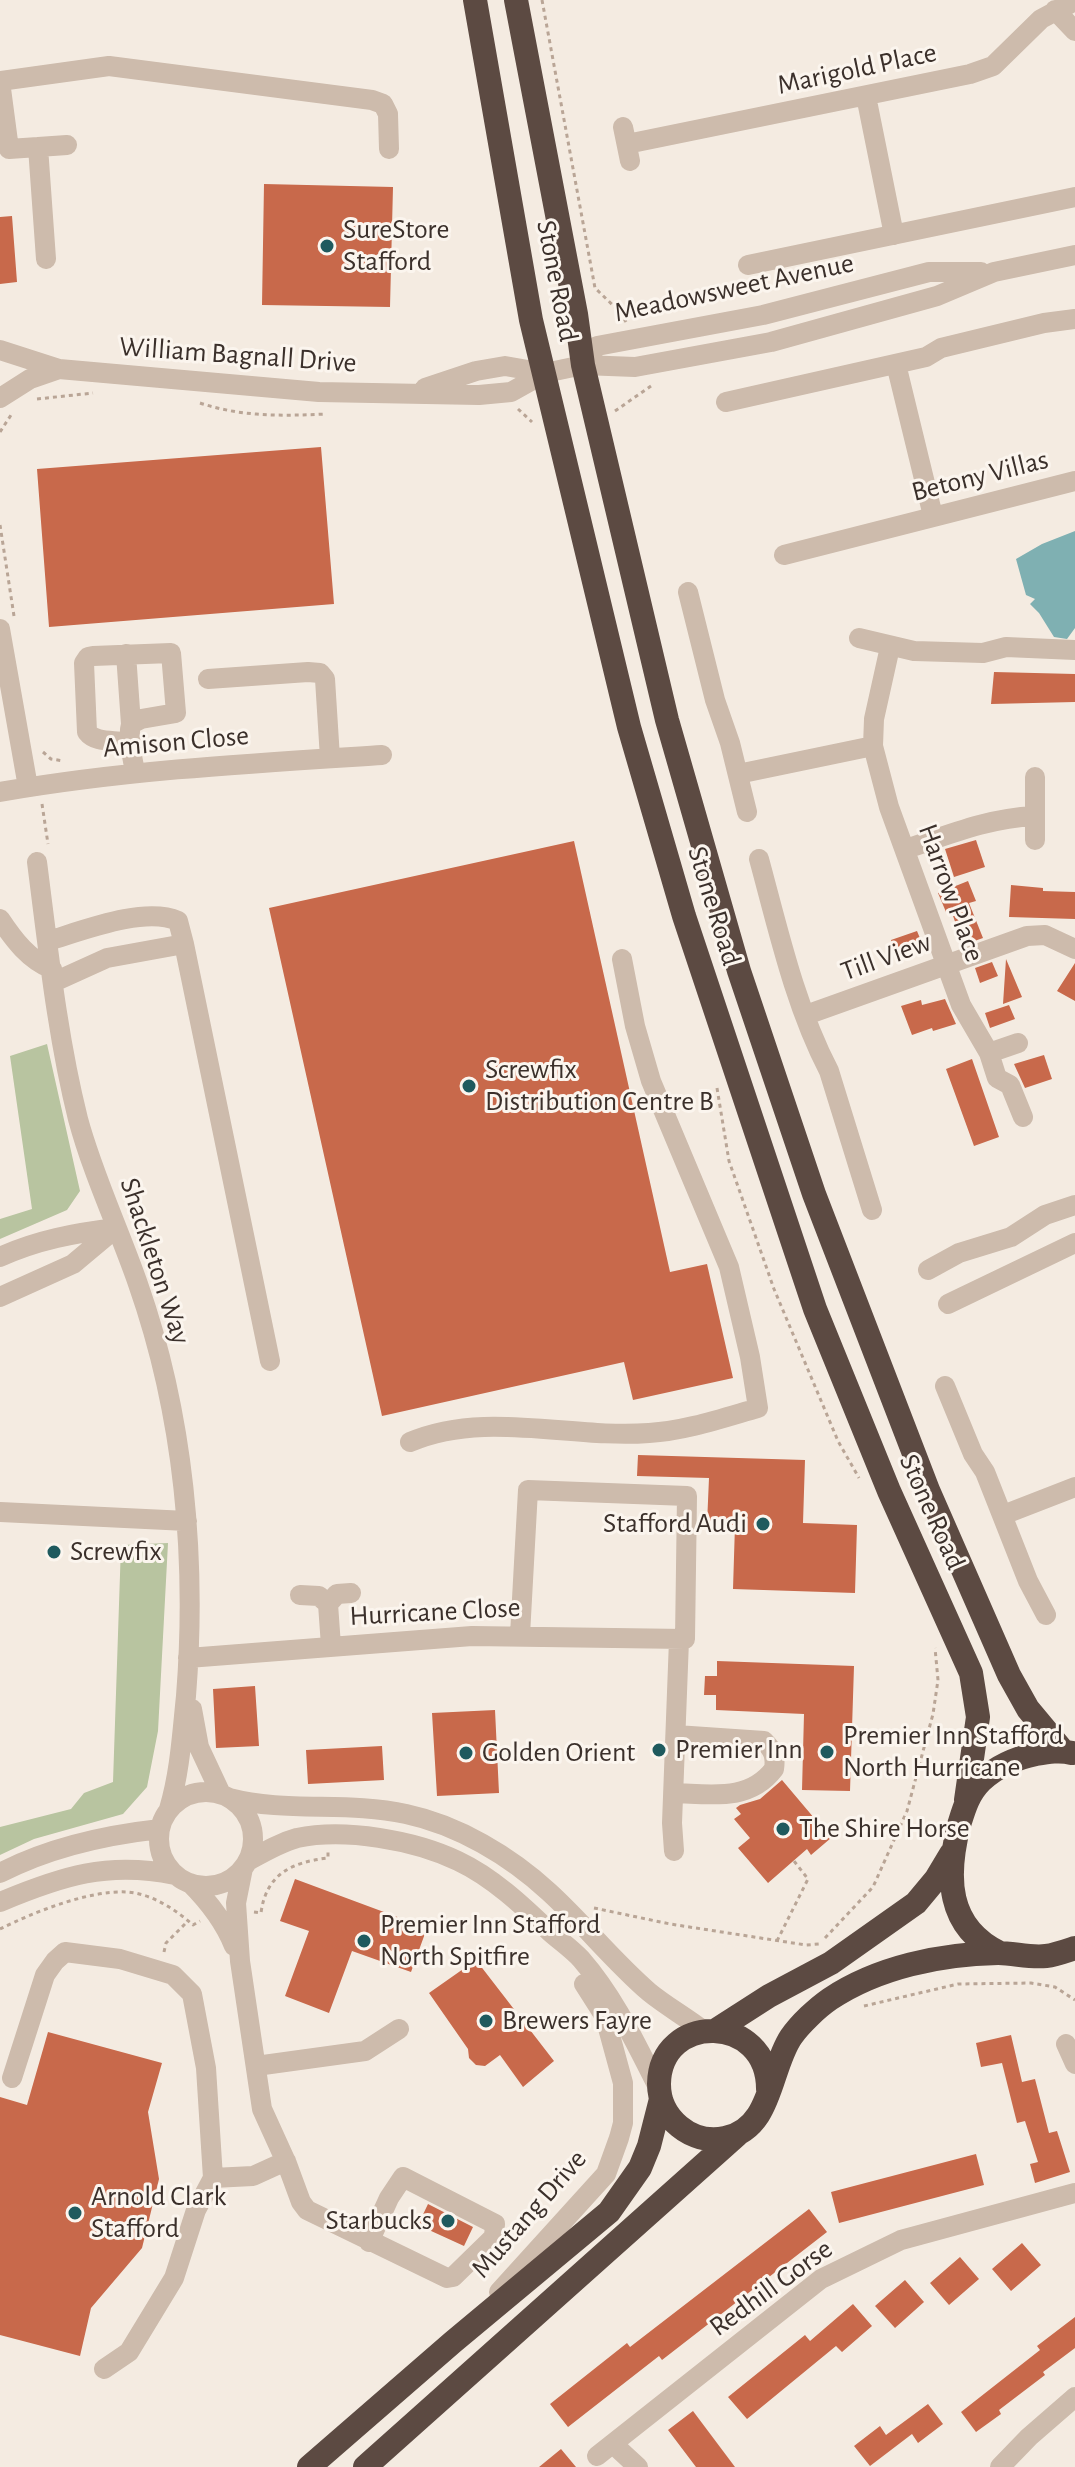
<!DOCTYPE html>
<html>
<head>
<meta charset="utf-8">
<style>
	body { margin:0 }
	canvas { display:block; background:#f4ebe1 }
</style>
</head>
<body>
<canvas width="1075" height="2467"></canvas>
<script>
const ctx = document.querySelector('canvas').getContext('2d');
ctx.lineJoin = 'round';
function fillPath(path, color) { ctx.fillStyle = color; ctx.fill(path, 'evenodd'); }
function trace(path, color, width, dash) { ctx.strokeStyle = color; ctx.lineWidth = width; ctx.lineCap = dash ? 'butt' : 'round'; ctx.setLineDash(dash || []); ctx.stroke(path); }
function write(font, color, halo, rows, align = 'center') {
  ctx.font = font + ' "Alegreya Sans",sans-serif'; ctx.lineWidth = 6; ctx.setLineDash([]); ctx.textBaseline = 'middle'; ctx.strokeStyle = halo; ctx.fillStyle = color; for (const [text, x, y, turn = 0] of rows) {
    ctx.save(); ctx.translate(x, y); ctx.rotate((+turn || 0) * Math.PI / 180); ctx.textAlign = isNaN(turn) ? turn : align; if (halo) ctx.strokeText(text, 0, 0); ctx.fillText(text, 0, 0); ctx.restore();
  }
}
const green = new Path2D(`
	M47 1044 80 1191 67 1210 0 1239V1219L32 1209 10 1056Z
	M168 1543 158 1731 147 1787 123 1814 34 1839 0 1855V1827L71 1809 84 1793 113 1782 121 1545Z`);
const water = new Path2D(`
	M1075 531V628L1067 639 1054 637 1039 613 1030 604 1035 599 1026 595 1016 559 1042 544Z`);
const building = new Path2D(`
	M264 184 393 187 390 307 262 305Z
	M12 216 17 282 0 284V217Z
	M321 447 334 604 49 627 37 469Z
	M994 672 1075 674V702L991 704Z
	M976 840 985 867 954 877 945 849Z
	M574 841 670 1272 707 1264 733 1378 633 1400 624 1362 382 1416 269 908Z
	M968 881 976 901 969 903 983 938 966 944 962 942 951 910 946 912 938 893Z
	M1011 885 1043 888V891L1075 892V919L1009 917Z
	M917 931 924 948 897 958 891 940Z
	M1006 959 1022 997 1003 1004Z
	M992 962 998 976 980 983 975 968Z
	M1075 963V1001L1057 991Z
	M945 999 956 1024 933 1031 932 1028 912 1035 901 1006 921 1000 922 1005Z
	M1009 1005 1015 1019 990 1028 985 1013Z
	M1044 1055 1052 1079 1025 1088 1014 1064Z
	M972 1059 999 1137 974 1146 946 1069Z
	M638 1455 805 1460 803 1523 857 1525 855 1593 733 1589 735 1525 707 1524 709 1478 637 1476Z
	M717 1661 854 1666 850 1791 802 1790 804 1714 716 1710V1695H704L705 1676H717Z
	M255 1686 259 1746 216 1748 213 1689Z
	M495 1710 499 1793 437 1796 432 1713Z
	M382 1746 384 1780 308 1784 306 1750Z
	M782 1780 831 1838 811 1855 807 1849 768 1883 738 1848 750 1838 734 1819 741 1814 736 1808 740 1805 760 1799Z
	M295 1879 427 1928 411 1972 352 1951 329 2013 285 1996 309 1931 280 1921Z
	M476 1960 554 2061 523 2087 500 2055 485 2066 476 2065 469 2058 468 2049 429 1993Z
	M48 2032 162 2063 148 2112 159 2179 142 2248 91 2308 80 2356 0 2335V2097L27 2105Z
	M1011 2035 1022 2082 1035 2079 1049 2133 1057 2131 1070 2172 1035 2183 1030 2164 1038 2162 1025 2121 1017 2123 1002 2063 981 2067 976 2043Z
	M976 2154 984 2185 839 2223 831 2192Z
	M428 2204 473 2227 464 2246 418 2225Z
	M809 2209 827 2232 662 2360 659 2356 568 2427 550 2404 627 2343 630 2347Z
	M1022 2243 1041 2265 1011 2291 992 2269Z
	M960 2257 979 2279 949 2305 930 2283Z
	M905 2280 924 2302 895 2328 875 2306Z
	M853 2304 872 2326 842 2352 836 2346 747 2419 728 2397 805 2335 810 2341Z
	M1075 2317V2348L1043 2372 1045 2375 999 2410 1001 2414 976 2432 961 2412 1040 2350 1037 2346Z
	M928 2404 943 2424 918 2443 912 2434 870 2466 854 2446 880 2426 886 2435Z
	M693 2411 735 2467H696L668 2430Z
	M561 2449 576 2467H539Z`);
const path = new Path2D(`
	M542 0 595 288 621 313 626 322
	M37 399 93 393
	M200 403C242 417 282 416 326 414
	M518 409 532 422
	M615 411 651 386
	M0 432 11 415
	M0 525 14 616
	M43 752 51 759 64 761
	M42 804 48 844
	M717 1088 729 1161 774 1289 838 1441 859 1478
	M594 1908 670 1924 806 1945 819 1944
	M254 1912 261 1913C266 1874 292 1862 328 1858V1852
	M0 1929C34 1912 89 1890 127 1892 152 1894 175 1909 193 1925L200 1921
	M825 1938 873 1887 907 1811 933 1714 938 1680 935 1648
	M777 1941 808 1879 794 1861
	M164 1952 166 1943 188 1921
	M864 2006 958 1984 1031 1983 1055 1987 1075 2000`);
const minor = new Path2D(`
	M1055 10 1075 31
	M0 81 109 66 372 100 383 104 388 114 389 149
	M0 81 9 149 67 145
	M866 96 894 235
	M623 127 630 161
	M627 144 970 74 993 66 1041 19 1075 1
	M38 147 46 259
	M748 265 1075 197
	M0 350 59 369 319 392 479 395 511 392 545 373 583 365 635 367 771 342 937 296 994 272 1075 255
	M896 364 933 516
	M583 365 597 346 763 315 929 272H981
	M425 388 476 371 505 366 545 373
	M0 398 30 379 59 369
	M726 402 926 357 941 348 1044 323 1075 319
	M784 555 1075 481
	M688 592 715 700 730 743 747 812
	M0 629 28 787
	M859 638 914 651 983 653 1006 647 1075 650
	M890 647 874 719 873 746 889 807 961 1005 989 1053 997 1078 1010 1085 1023 1117
	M126 654 131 724
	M208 679 308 672 320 673 325 679 330 758
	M132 744C117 739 96 744 87 732L84 663 88 657 93 656 171 653 176 713 141 719 131 724C127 739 133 758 135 773
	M738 774 873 746
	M1035 777V840
	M0 792C126 770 255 763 382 755
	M906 849C948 835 989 818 1034 816
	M759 859C778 929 795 1006 829 1071L872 1210
	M37 862C48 947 57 1035 78 1119 93 1175 119 1229 138 1284 184 1415 197 1558 186 1696 182 1734 180 1772 169 1809
	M0 919C14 940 29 960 52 969
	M48 941C82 931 144 906 178 921L184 944 107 958 54 982
	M184 944 270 1361
	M806 1015 1027 936 1045 935 1075 949
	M989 1053 1018 1043
	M0 1257C37 1240 75 1233 116 1228
	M928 1270 959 1253 1011 1237 1045 1215 1075 1205
	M0 1297 73 1264 116 1228
	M948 1304 1075 1243
	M945 1386 973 1454 985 1472 1028 1581 1046 1615
	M410 1442C485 1410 570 1439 649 1433 685 1431 723 1418 758 1408L750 1357 729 1267 651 1081 635 1026 622 959
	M0 1512 187 1521
	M1003 1515 1075 1487
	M300 1595 319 1596 328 1604
	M331 1646 328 1604 337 1594 351 1593
	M188 1658 472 1636 685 1639 687 1496 528 1490 520 1635
	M192 1709 199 1747 221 1794
	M159 1839a47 47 0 1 1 94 0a47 47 0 1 1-94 0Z
	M674 1793C711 1794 749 1802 774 1769 776 1756 773 1750 764 1741L676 1735
	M229 1798C287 1813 347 1801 406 1814 458 1825 510 1856 549 1892 584 1924 613 1961 649 1992 666 2006 686 2017 704 2031
	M674 1851 672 1823 679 1640
	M248 1861C264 1852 279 1843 297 1838 345 1828 414 1840 458 1861 492 1877 522 1905 549 1931 560 1941 572 1949 581 1959 615 1998 636 2044 659 2089
	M243 1868 236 1903 240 1961 262 2109 287 2164 301 2202 307 2210 447 2278 453 2277 494 2237 495 2224 403 2177 389 2198 369 2242
	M0 1873C48 1848 106 1835 160 1829
	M190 1883C209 1902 224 1921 234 1946
	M0 1902C62 1876 108 1861 175 1875
	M1066 2044 1075 2064
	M256 2066 365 2051 399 2029
	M12 2078 45 1975 55 1961 65 1952 120 1959 173 1975 192 1994 206 2068 213 2178 253 2176 286 2161
	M499 2292 606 2174 619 2138 623 2123V2083L605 2017 584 1984
	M104 2369 129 2352 174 2278 196 2210 213 2178
	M613 2444 638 2467
	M597 2456 821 2279 901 2240 1075 2193
	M1000 2467 1029 2437 1075 2397`);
const highway = new Path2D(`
	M475 0 531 320 629 727 684 916 815 1309 889 1491 971 1673 978 1717 966 1800
	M516 0 576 314 583 365 667 720 739 971 814 1194 928 1490 1009 1675 1028 1709 1063 1751
	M1000 1953C946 1927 946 1876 959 1825 964 1809 968 1794 981 1781 996 1767 1016 1758 1036 1754 1048 1752 1060 1750 1072 1753
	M716 2030 769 1996 831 1963 916 1903 936 1879 951 1854
	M768 2089C768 2013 660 2012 659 2084 659 2118 691 2145 725 2138 772 2129 769 2070 791 2037 800 2024 817 2008 830 1999 878 1967 941 1954 998 1953 1014 1953 1030 1958 1046 1956 1055 1955 1066 1951 1075 1948
	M309 2467 453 2342 609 2212 640 2168 649 2146 661 2099
	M365 2467 737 2135`);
const markers = [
	[327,246,8,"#1f5a5e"],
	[469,1086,8,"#1f5a5e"],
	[763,1524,8,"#1f5a5e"],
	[54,1552,8,"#1f5a5e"],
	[659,1750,8,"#1f5a5e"],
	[827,1752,8,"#1f5a5e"],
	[466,1753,8,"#1f5a5e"],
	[783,1829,8,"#1f5a5e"],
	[364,1941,8,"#1f5a5e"],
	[486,2021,8,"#1f5a5e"],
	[75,2213,8,"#1f5a5e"],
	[448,2221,8,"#1f5a5e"]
];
const streetNames = [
	["Marigold Place",857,69,-12],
	["Stone Road",557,281,79],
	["Meadowsweet Avenue",734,288,-12],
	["William Bagnall Drive",238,355,4],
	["Betony Villas",980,476,-14],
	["Amison Close",176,742,-5],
	["Harrow Place",951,893,70],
	["Stone Road",714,906,73],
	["Till View",886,957,-20],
	["Shackleton Way",155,1261,72],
	["Stone Road",932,1512,66],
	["Hurricane Close",435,1612,-3],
	["Mustang Drive",529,2214,-49],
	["Redhill Gorse",771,2288,-36]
];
const poiNames = [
	["SureStore",343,230],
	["Stafford",343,262],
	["Screwfix",485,1070],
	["Distribution Centre B",485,1102],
	["Stafford Audi",747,1524,"right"],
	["Screwfix",70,1552],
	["Premier Inn Stafford",843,1736],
	["North Hurricane",843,1768],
	["Premier Inn",675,1750],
	["Golden Orient",482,1753],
	["The Shire Horse",799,1829],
	["Premier Inn Stafford",380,1925],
	["North Spitfire",380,1957],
	["Brewers Fayre",502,2021],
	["Arnold Clark",91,2197],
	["Stafford",91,2229],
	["Starbucks",432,2221,"right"]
];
fillPath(green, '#b8c4a0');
fillPath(water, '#7fb0b2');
fillPath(building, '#c8694b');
trace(path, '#b9a596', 3, [4, 4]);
trace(minor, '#cdbbac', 20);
trace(highway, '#5c4a42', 24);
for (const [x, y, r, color] of markers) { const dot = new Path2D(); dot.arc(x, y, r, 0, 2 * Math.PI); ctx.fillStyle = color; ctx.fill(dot); trace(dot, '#fbf5ee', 3); }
write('28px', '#3b302b', '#fbf5ee', streetNames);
write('28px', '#3b302b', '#fbf5ee', poiNames, 'left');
</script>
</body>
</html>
